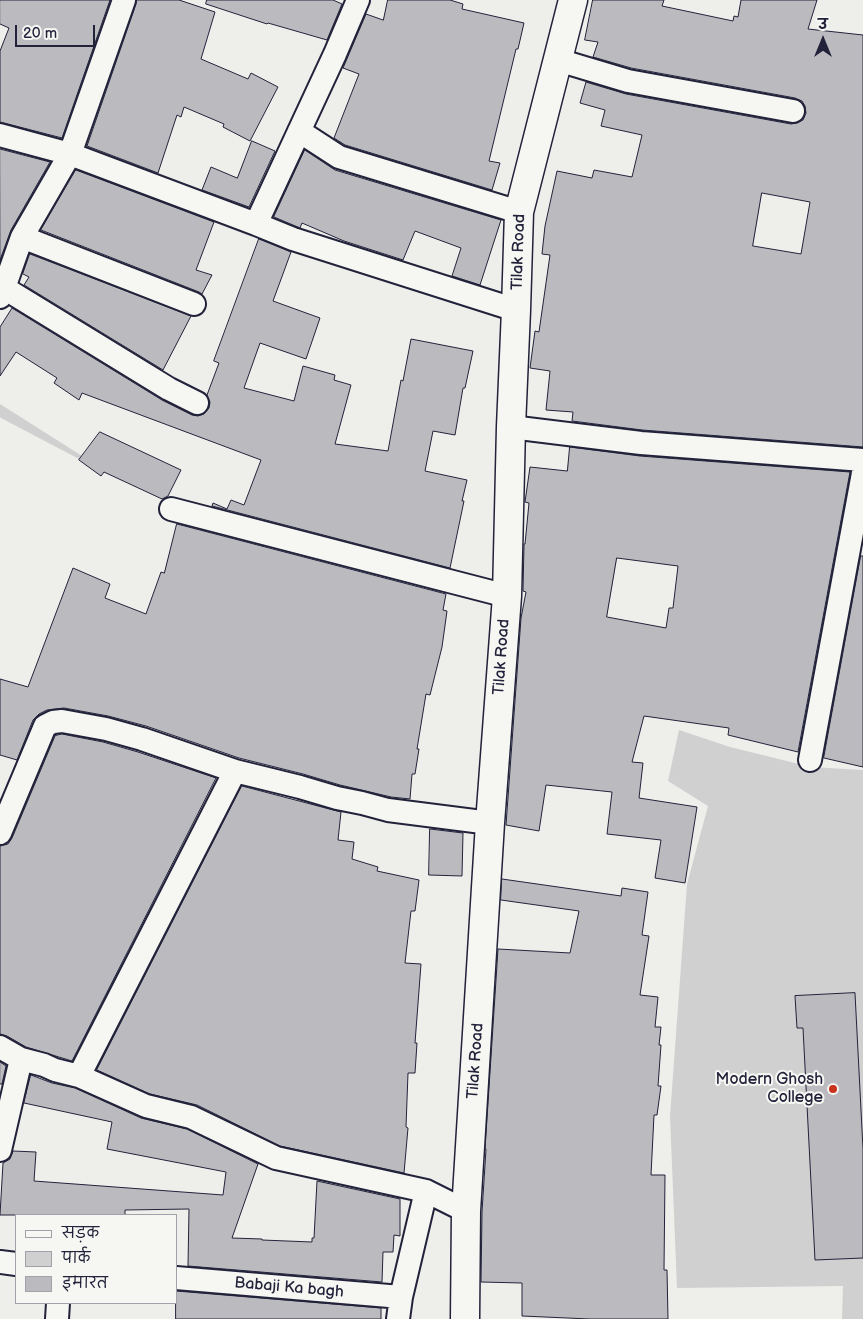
<!DOCTYPE html>
<html>
<head>
<meta charset="utf-8">
<style>
	body { margin:0 }
	#map { position:relative; width:863px; height:1319px; overflow:hidden; background:#eeeeeb; font-family:"Balsamiq Sans","Playpen Sans Deva",sans-serif }
	canvas { display:block }
	.legend { position:absolute; left:15px; top:1214px; width:162px; height:90px; box-sizing:border-box; background:#f6f6f2; border:1px solid #a1a1a9; margin:0; padding:6px 9px; list-style:none; font-size:15px; color:#22223b }
	.legend li { display:flex; align-items:center; gap:10px; height:25px }
	.legend b { width:25px; border:1px solid #a1a1a9 }
	.north { position:absolute; left:798px; top:15px; width:50px; height:50px; -webkit-text-stroke:4px #f6f6f2; paint-order:stroke; rotate:0deg; font-size:14px; font-weight:700; line-height:20px; text-align:center; color:#22223b }
	.north::after { content:''; display:block; margin:auto; width:18px; height:22px; background:#22223b; clip-path:polygon(50% 0,100% 100%,50% 72%,0 100%) }
	.scale { position:absolute; left:15px; top:25px; width:80px; height:22px; box-sizing:border-box; border:2px solid #22223b; border-top:0; padding-left:6px; font-size:15px; line-height:18px; white-space:nowrap; color:#22223b; -webkit-text-stroke:4px #f6f6f2; paint-order:stroke }
</style>
</head>
<body>
<div id="map">
<canvas width="863" height="1319"></canvas>
<ul class="legend">
<li><b style="height:6px;background:#f6f6f2"></b>सड़क</li>
<li><b style="height:14px;background:#d0d0d1"></b>पार्क</li>
<li><b style="height:14px;background:#bbbbbf"></b>इमारत</li>
</ul>
<div class="north">उ</div>
<div class="scale">20 m</div>
</div>
<script>
const ctx = document.querySelector('canvas').getContext('2d');
ctx.lineJoin = 'round';
function fillPath(path, color) { ctx.fillStyle = color; ctx.fill(path, 'evenodd'); }
function trace(path, color, width, dash) { ctx.strokeStyle = color; ctx.lineWidth = width; ctx.lineCap = dash ? 'butt' : 'round'; ctx.setLineDash(dash || []); ctx.stroke(path); }
function write(font, color, halo, rows, align = 'center') {
  ctx.font = font + ' "Balsamiq Sans",sans-serif'; ctx.lineWidth = 4; ctx.setLineDash([]); ctx.textBaseline = 'middle'; ctx.strokeStyle = halo; ctx.fillStyle = color; for (const [text, x, y, turn = 0] of rows) {
    ctx.save(); ctx.translate(x, y); ctx.rotate((+turn || 0) * Math.PI / 180); ctx.textAlign = isNaN(turn) ? turn : align; if (halo) ctx.strokeText(text, 0, 0); ctx.fillText(text, 0, 0); ctx.restore();
  }
}
const green = new Path2D(`
	M0 404 90 461 81 460 1 418 0 417Z
	M679 730 730 747 811 767 863 770V1319H842L843 1286 677 1288 670 1116 687 884 708 806 668 781Z`);
const building = new Path2D(`
	M0 0H110L62 138 0 122V51L9 28 0 24Z
	M137 0H179L215 12 201 59 248 79 251 73 278 87 250 141 223 127 224 124 184 107 181 117 177 115 158 173 87 146 136 4Z
	M207 0H333L342 4 327 40 268 23 267 24 206 4Z
	M388 0H450L463 4 462 9 524 23 518 49H516L489 161 500 163 492 190 345 145 334 138 359 74 343 68 366 14 383 20Z
	M593 0H664L662 6 733 21 734 16 738 17 741 0H817L808 29 863 35V447L642 430 572 421 573 412 546 410 550 371 530 368 535 331 539 332 550 255 542 254 545 226 557 171 592 178 594 170 632 177 642 135 601 126 605 110 580 103 586 82 626 94 791 124 797 123 803 120 806 113 805 106 802 101 795 98 631 68 593 57 598 42 585 40ZM762 193 810 202 801 254 753 246Z
	M252 141 275 151 249 207 202 190 211 167 237 178Z
	M0 149 50 162 11 230 0 260Z
	M305 150 335 170 501 220 480 285 452 276 461 248 415 231 403 260 344 241 302 223 300 228 274 217Z
	M76 170 214 222 196 270 212 275 202 294 199 292 41 230Z
	M259 239 291 252 273 301 320 318 306 359 260 343 244 388 294 401 303 366 335 375 334 380 351 385 335 444 388 451 401 380 403 381 411 339 473 351 465 388H463L455 435 433 431 425 471 467 480 462 501H464L450 568 212 506 213 503 227 509 231 500 244 505 261 460 82 393 79 400 54 383 57 378 16 352 0 376V327L12 308 162 400 192 415 198 416 204 414 209 408 210 402 207 395 219 363 214 361Z
	M30 254 191 316 163 370 24 285 29 277 23 274Z
	M100 432 181 470 168 496 162 499 104 472 101 476 79 460Z
	M570 447 640 456 850 472 798 752 728 735 729 728 644 716 632 762 643 763 639 798 697 807 685 883 655 878 661 840 607 834 612 792 546 785 539 831 506 825 521 618 526 592 523 591 524 544H525L529 503 525 502 530 467 567 471ZM617 558 678 566 673 608H669L666 628 607 617Z
	M177 524 446 594 443 610 447 611 442 647 430 695 426 694 417 749H419L415 774H412L410 799 391 797 340 785 303 774 239 758 146 726 108 716 64 708 47 710 39 714 33 720 17 760 0 755V679L28 687 73 568 110 584 105 598 146 614 161 572 164 573Z
	M861 556H863V767L824 758Z
	M62 734 103 742 138 752 216 778 72 1061 26 1047 7 1036 0 1034V846L8 844 12 838 55 736Z
	M242 786 341 812 338 840 354 842 352 859 378 867 377 871 419 880 415 911H411L405 963 421 964 415 1043H417L415 1073H408L406 1127 408 1128 404 1173 280 1146 197 1105 150 1094 97 1070Z
	M430 829 463 833 462 876 429 875Z
	M502 879 621 896 622 888 648 892 642 935 649 936 640 995 658 997 655 1027H661L659 1045H661L658 1086H661L657 1115H654L651 1175H665L664 1270H667L668 1319H590L522 1316V1283L481 1282 482 1212 486 1149H485L498 949 570 953 579 911 501 900Z
	M855 993 863 1149V1258L815 1260 803 1028H797L795 996Z
	M0 1062 6 1066 2 1084H0Z
	M31 1075 52 1083 75 1088 141 1118 187 1129 258 1164 232 1238 262 1239V1240L312 1242V1238H314L317 1181 400 1199V1236L394 1235 393 1252H383L382 1282 188 1266 189 1209 125 1210V1215H0L3 1163 10 1159 13 1151 36 1152 34 1181 223 1195 226 1172 107 1149 112 1122 24 1103Z
	M176 1291 381 1308V1319H176Z`);
const minor = new Path2D(`
	M558 60 628 81 793 111
	M299 131 339 157 519 212
	M0 135 70 154 256 224 293 239 516 310
	M256 224 335 54 358 0
	M22 237 194 304
	M4 288 169 389 197 403
	M0 297 4 288 22 237 70 154 124 0
	M511 427 641 443 863 460
	M171 509 507 596
	M810 760 863 473
	M0 833 45 726 53 722 62 721 106 729 142 739 235 771 300 787 337 798 362 803 388 810 490 823
	M0 1047 21 1059 44 1065 55 1070 79 1076 146 1106 191 1117 276 1158 426 1191 466 1211
	M79 1076 235 771
	M0 1150 21 1059
	M0 1262 16 1264
	M176 1278 401 1297
	M57 1319 58 1303
	M398 1319 401 1297 426 1191`);
const secondary = new Path2D(`
	M465 1319 466 1211 490 823 507 596 511 427 516 310 519 212 573 0`);
const markers = [
	[833,1089,5,"#c8321e"]
];
const streetNames = [
	["Tilak Road",519,252,-88],
	["Tilak Road",502,657,-86],
	["Tilak Road",476,1061,-86],
	["Babaji Ka bagh",289,1288,5]
];
const poiNames = [
	["Modern Ghosh",823,1080],
	["College",823,1098]
];
fillPath(green, '#d0d0d1');
fillPath(building, '#bbbbbf');
trace(building, '#22223b', 1);
trace(minor, '#22223b', 26);
trace(secondary, '#22223b', 31);
trace(minor, '#f6f6f2', 22);
trace(secondary, '#f6f6f2', 28);
for (const [x, y, r, color] of markers) { const dot = new Path2D(); dot.arc(x, y, r, 0, 2 * Math.PI); ctx.fillStyle = color; ctx.fill(dot); trace(dot, '#f6f6f2', 2); }
write('16px', '#22223b', '#f6f6f2', streetNames);
write('16px', '#22223b', '#f6f6f2', poiNames, 'right');
</script>
</body>
</html>
